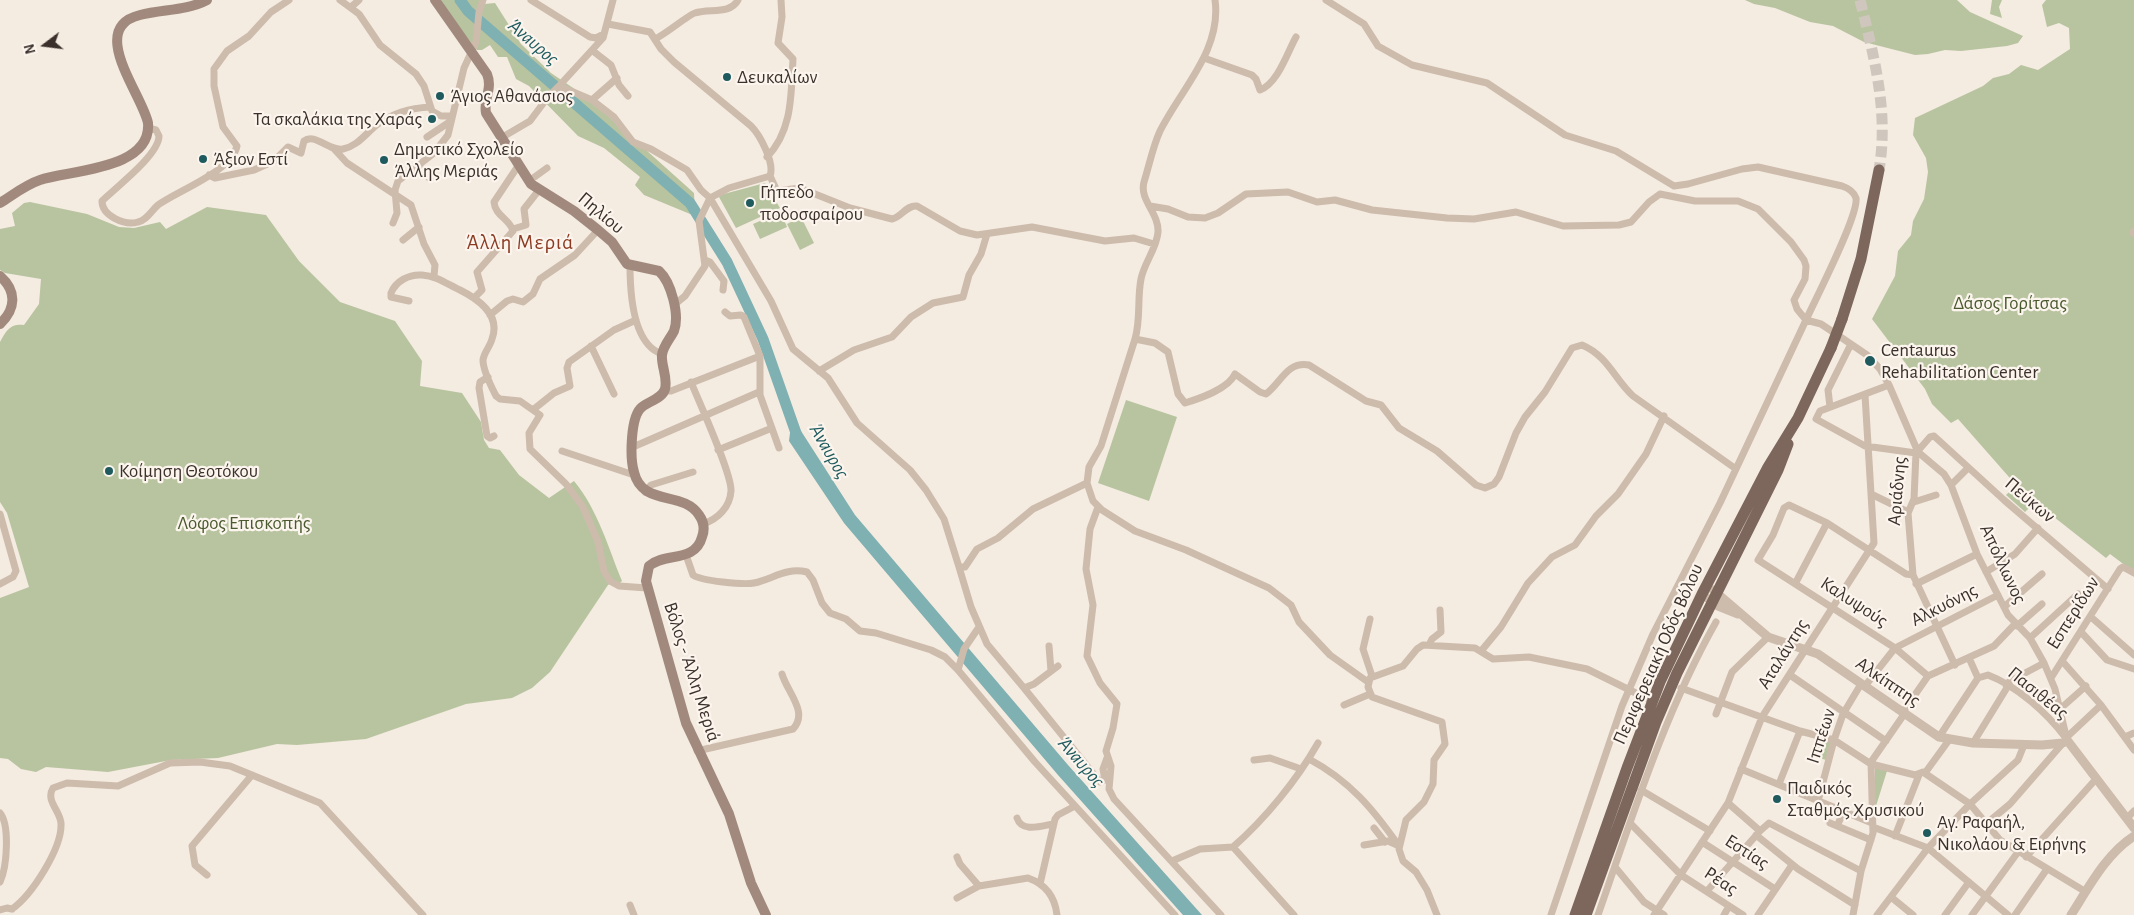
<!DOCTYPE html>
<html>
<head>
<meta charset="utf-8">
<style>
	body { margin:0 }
	#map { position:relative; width:2134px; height:915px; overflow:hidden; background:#f4ebe1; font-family:"Alegreya Sans",sans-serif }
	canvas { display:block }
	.north { position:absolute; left:20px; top:20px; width:50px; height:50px; -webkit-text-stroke:4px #fbf5ee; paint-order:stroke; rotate:255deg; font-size:14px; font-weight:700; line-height:20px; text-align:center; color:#3b302b }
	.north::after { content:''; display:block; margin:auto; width:18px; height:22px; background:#3b302b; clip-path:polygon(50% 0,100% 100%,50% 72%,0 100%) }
</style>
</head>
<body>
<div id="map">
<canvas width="2134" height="915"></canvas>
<div class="north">N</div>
</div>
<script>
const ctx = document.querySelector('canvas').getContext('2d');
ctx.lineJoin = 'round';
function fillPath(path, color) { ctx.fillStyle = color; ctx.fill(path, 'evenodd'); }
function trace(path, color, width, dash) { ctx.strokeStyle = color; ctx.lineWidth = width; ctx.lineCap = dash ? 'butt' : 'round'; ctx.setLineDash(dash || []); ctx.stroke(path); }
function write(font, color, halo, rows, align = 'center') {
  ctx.font = font + ' "Alegreya Sans",sans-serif'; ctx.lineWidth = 4.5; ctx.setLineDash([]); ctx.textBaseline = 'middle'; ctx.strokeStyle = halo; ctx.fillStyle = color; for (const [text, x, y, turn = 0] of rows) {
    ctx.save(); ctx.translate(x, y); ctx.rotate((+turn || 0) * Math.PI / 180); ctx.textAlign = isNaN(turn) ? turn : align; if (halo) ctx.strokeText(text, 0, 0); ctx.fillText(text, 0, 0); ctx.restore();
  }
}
const green = new Path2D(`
	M441 0H480L484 4 495 3 521 44 551 73 588 98 694 193 695 216 644 195 635 185 640 177 604 148 578 136 529 86 516 79 507 57H498L490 45 482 50H477L452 19Z
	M1745 0H1957L1970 12 2023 36 2018 43 2007 46 1961 51 1945 50 1928 54 1915 55 1864 42 1833 26 1810 22 1775 8 1754 4Z
	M1992 0H2002L1999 7 2002 18 1990 14Z
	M2046 0H2134V572L2110 554 2106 558 2035 502 2025 512 2006 495 2016 485 1958 419 1951 423 1932 404 1925 389 1872 319 1895 276 1898 251 1911 235 1913 221 1924 199 1928 172 1926 158 1913 135 1915 118 1983 86 1993 78 2009 74 2021 65 2038 70 2070 49 2069 28 2059 23 2047 27 2042 5Z
	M765 183 780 208 736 228 719 197 720 195Z
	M30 202 87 214 119 227 134 228 160 222 166 229 207 207 266 215 299 261 340 302 395 321 422 361 420 386 462 393 481 422 484 440 489 448 500 450 519 475 549 498 574 481C598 510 608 547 622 581L619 584 614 582 608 585 550 672 532 688 512 698 466 704 366 739 297 745 277 744 218 758 171 760 108 772 46 767 36 772 21 769 8 759 0 758V598L29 587 7 513 0 502V342C6 331 10 323 24 325L39 304 41 279 5 273 0 270V229L15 226 12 213 24 203Z
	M781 212 787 227 760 239 753 224Z
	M801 217 814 243 800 250 787 224Z
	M1126 400 1177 417 1149 501 1098 483Z
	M1819 739 1831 742 1826 760 1813 756Z
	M1875 767 1887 771 1876 806 1875 805Z`);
const water = new Path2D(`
	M792 417 855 515 1068 765 1202 915H1183L1058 775 844 523 789 441Z`);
const river = new Path2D(`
	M460 0 468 11 690 203 727 262 763 339 796 433`);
const primaryTunnel = new Path2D(`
	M1860 0C1874 57 1889 111 1879 170`);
const minor = new Path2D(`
	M340 0 359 14 380 45 416 74 424 86 432 111 441 116H452
	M531 0 590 37 596 38 604 34
	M1215 0C1222 50 1181 89 1160 131 1153 146 1149 166 1144 182 1139 200 1159 213 1158 232 1157 248 1144 263 1141 279 1137 299 1141 319 1135 339L1101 446 1089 467 1087 483 1093 501 1102 510 1135 531 1186 550 1269 588 1291 605 1299 622 1330 655 1368 682
	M351 7 359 0
	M608 24 650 32 661 49 674 62 751 126C760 135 775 163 770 176L777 191 800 188 850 208 892 219C902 217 906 205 917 206L960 231 977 235 1032 227 1105 241 1134 238 1154 244
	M655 39C666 34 688 15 695 13 709 8 730 15 738 0
	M593 51 611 65 619 85 628 96
	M1204 58 1252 75 1256 79 1260 90C1278 83 1287 53 1296 37
	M559 86 603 38 613 0
	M592 100 617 78
	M148 128 156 130 159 136C159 155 115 188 102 201 102 216 125 226 138 222 147 220 151 211 158 205 177 191 232 171 237 146L223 127 214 86V69L227 51 249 36 271 12 289 0
	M427 137 451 121
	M501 138 530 121 548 97 559 86 592 100 614 117 633 142 651 149 687 170 701 190 710 198 771 301 793 349 828 378 857 423 910 470 926 490 944 519 959 567H965L977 549 998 538 1033 509 1087 483
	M335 150 347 163 411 205 424 244 435 265 434 276
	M767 157C793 130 791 93 793 59L778 43 782 17 781 0
	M419 166 430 179
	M209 175 215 178 254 170 274 161 288 147 301 153 304 141C315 132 329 152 343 149 358 146 366 133 378 124 393 113 411 108 430 107
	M529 181 547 168
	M1150 206 1168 209 1188 217 1205 218 1218 213 1246 194 1288 192 1317 202 1335 200 1372 210 1447 218 1474 219 1516 212 1563 226 1619 225 1631 222 1649 202 1660 194 1695 201H1738L1758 209 1791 242 1804 260 1806 266 1805 279 1794 300 1797 309 1806 320C1815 300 1859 215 1856 198 1854 192 1848 188 1842 186L1758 167 1742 169 1688 184 1674 186 1616 151 1565 135 1487 83 1412 65 1378 46 1364 24 1326 0
	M393 223 397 213 395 190 398 181 434 153 448 135 464 68 476 42 479 12 483 0
	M513 229 526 225 524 209 539 190
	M2133 233 2134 231
	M403 240 419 227
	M705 260 710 262 724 281 723 290
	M630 265C630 291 632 344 662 354
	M475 297 482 290 477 272 513 231C510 219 495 216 494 202L518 166
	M409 301 391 297V293C396 281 409 274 422 275 437 276 447 284 460 290 478 299 501 315 492 339 490 347 484 352 483 360 483 371 491 386 496 396L500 399 520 401 540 415 529 433 530 449 566 484 583 507 598 542 604 571 610 581 619 586 647 588
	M674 305 685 296 705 266 699 221 710 198 729 188 770 176
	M725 312 730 316 741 315 744 317 760 356V395L779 448
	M490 315 507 301 513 299 523 302 533 294 540 279 575 255 598 230
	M1135 339 1155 343 1168 352 1178 394 1185 403C1201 398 1228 389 1235 374L1260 392 1266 394C1281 383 1287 361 1309 365L1366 401 1381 405 1399 428 1437 451 1476 485 1485 488 1494 484 1499 477 1516 433 1525 417 1545 392 1572 348 1582 345C1608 356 1615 380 1633 396L1736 469
	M591 346 614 394
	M819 371 854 350 892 337 911 317 933 303 963 297 969 275 981 254 987 234
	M488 377 480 382 479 388 487 436 490 438 494 436
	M691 382C699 402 732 474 731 491 730 507 718 519 703 524
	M1889 385 1820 411 1816 419 1865 446 1916 453
	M664 391H671L760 356
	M1830 407 1828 390 1851 344
	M534 409 554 393 570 386 567 368 569 362 614 330 636 320
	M633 447 759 392
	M718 450 772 428
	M562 451 634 475
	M1951 485 1968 468
	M645 492 651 485 693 472
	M1873 495 1908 512
	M1914 502 1936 495
	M1098 507 1090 529 1086 569 1093 605 1087 656 1100 683 1117 704 1113 728 1106 751 1111 766 1109 789 1114 799 1221 915
	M0 514 16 571 13 577 0 584
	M686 555 693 575C701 581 744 585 754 583 773 579 786 567 807 572L813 580 822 603 830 613 846 619 860 631 876 633 931 650 945 657 958 670 1035 762 1175 915
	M959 567 971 607 987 644 1024 688 1034 684 1058 666
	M1986 572 2015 554 2038 528
	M1913 575 1906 574 1827 523 1789 505 1784 508 1773 535 1758 560 1895 648 1928 676
	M1795 584 1827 523
	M1916 584 1977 554
	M2004 607 2042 574
	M2091 617 2134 655
	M1370 619 1363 649 1372 676
	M2017 626 2042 604
	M2081 632 2107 660 2134 669
	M2030 638 2078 594
	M1429 645 1432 639 1441 632 1440 610
	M1049 646 1051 671
	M1482 650 1501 627 1528 583 1552 557 1575 545 1596 516 1618 494 1646 454 1664 416
	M1969 658 1978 678 1988 675C2017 686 2047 713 2065 737
	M2063 662 2101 705 2134 750
	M1955 665 1913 575 1908 513 1914 499 1916 453 1930 437 1934 436 2004 500 2108 589
	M958 670 964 649 979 627
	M1790 675 1886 741
	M2051 678 2120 569 2123 567 2134 573
	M2006 685 2010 681 2044 663
	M1865 686 1895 648 1998 595
	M1024 688 1100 782 1105 780 1103 769 1107 758
	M1681 688 1800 731 1834 740 1871 764 1915 775 1923 772 1970 804 2000 840 2086 892
	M1344 705 1370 694
	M2060 709 2086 686
	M1903 712 1928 676 1994 646 2015 624
	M1716 714 1732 672 1768 637
	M1939 737 1978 678
	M2067 737 2101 705
	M2125 737 2134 733
	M1973 743 2008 686
	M697 751 793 729C809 712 787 692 782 674
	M1309 759C1350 781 1373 809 1399 846
	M1254 760 1270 758 1301 769
	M1741 769 1872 823
	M1925 773 1949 740
	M1779 784 1800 731
	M1641 790 1710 831
	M1818 801 1834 740 1843 714 1861 684
	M1728 803 1760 831
	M0 813C10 825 7 867 0 882
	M1017 818C1022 833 1041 826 1053 824
	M2127 818 2134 811
	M1630 823 1681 875 1743 915
	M1830 823 1871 840
	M1986 824 2010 804 2063 743
	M1837 826 1844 811
	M1873 827 1928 848 2008 915
	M1374 828 1385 842
	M1756 835 1798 869 1855 905
	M1895 836 1919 775
	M1702 842 1775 889
	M1364 845 1388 841 1397 845
	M957 857 960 864 979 886
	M2026 857 2096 779
	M1172 861 1200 849 1233 847
	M1615 867 1644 902 1664 915
	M207 875 195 865 192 846 252 775
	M1040 884 1055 819 1058 815 1075 806
	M1707 891 1760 831 1769 823 1861 871
	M1891 897 1913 915
	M957 898 979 886 1028 878C1045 884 1055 897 1057 915
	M630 905 634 915
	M12 909C32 895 62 848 61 824 61 811 45 801 53 788L67 783 118 786 170 763 200 762 230 766 320 803 423 915
	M0 910 7 908 12 909
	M1294 915 1233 847C1265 819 1297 780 1318 743
	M1437 915 1427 890 1416 872 1403 861 1399 849 1406 820 1424 802 1433 784 1434 760 1445 744 1442 722 1372 697 1368 687 1370 678 1403 666 1417 649 1423 645 1475 648 1493 659 1529 657 1587 669 1652 701
	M1551 915 1622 706 1653 634 1720 503 1806 320 1821 324 1842 338 1867 355 1880 369 1889 385 1918 452 1944 474 1951 485 1977 554 2008 615 2030 638 2044 663 2055 689 2067 740
	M1598 915C1633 815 1664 714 1716 622
	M1654 915 1728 803 1762 717 1874 543 1865 395
	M1724 915 1729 906
	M1758 915 1792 865
	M1853 915 1861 871 1873 833 1871 762 1905 713
	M1877 915 1928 848 1970 804 2018 760 2024 745
	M1945 915 1969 882
	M1972 915 2018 852
	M2015 915 2047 869`);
const tertiary = new Path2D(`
	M1713 590 1768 637 1818 654 1939 737 1973 743 2042 745 2063 743 2067 740 2134 828
	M1702 594 1718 606 1738 614
	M2071 915C2089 887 2106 854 2134 836`);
const secondary = new Path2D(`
	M435 0 487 74C493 89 483 99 486 113L531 184 574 211 598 230 612 242 627 264 659 271C671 282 680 315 674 331 670 339 663 346 662 355 661 366 668 377 665 389 662 399 649 401 642 407 630 416 630 459 634 472 642 507 683 490 699 515 704 522 705 529 702 537 695 563 665 552 649 566L646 581 686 723 729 814 751 883 766 915
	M0 203C13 195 25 185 40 180 69 170 152 170 148 123 142 94 87 28 140 15 163 9 186 11 207 0
	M0 276C17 291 16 309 0 324`);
const primary = new Path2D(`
	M1842 319 1861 259 1879 170
	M1575 915 1627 768 1660 682 1702 594 1768 467 1798 418 1831 348
	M1586 915 1656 722 1677 673 1778 470 1788 444`);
const primaryBridge = new Path2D(`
	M1831 348 1842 319`);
const markers = [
	[727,77,5,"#1f5a5e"],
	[440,96,5,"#1f5a5e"],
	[432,119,5,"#1f5a5e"],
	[203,159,5,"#1f5a5e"],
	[384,160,5,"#1f5a5e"],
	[750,203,5,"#1f5a5e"],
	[1870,361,6,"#1f5a5e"],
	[109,471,5,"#1f5a5e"],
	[1777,799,5,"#1f5a5e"],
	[1927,833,5,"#1f5a5e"]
];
const poiNames = [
	["Δευκαλίων",737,77],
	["Άγιος Αθανάσιος",450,96],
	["Τα σκαλάκια της Χαράς",422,119,"right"],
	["Δημοτικό Σχολείο",394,149],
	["Άλλης Μεριάς",394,171],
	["Άξιον Εστί",213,159],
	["Γήπεδο",760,192],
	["ποδοσφαίρου",760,214],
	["Centaurus",1881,350],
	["Rehabilitation Center",1881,372],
	["Κοίμηση Θεοτόκου",119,471],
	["Παιδικός",1787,788],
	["Σταθμός Χρυσικού",1787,810],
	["Αγ. Ραφαήλ,",1937,822],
	["Νικολάου & Ειρήνης",1937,844]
];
const streetNames = [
	["Πηλίου",601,213,40],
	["Αριάδνης",1897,491,-85],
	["Πεύκων",2030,500,40],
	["Απόλλωνος",2003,564,65],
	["Καλυψούς",1854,602,33],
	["Αλκυόνης",1944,605,-27],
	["Εσπερίδων",2073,613,-58],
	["Περιφερειακή Οδός Βόλου",1658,654,-66],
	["Αταλάντης",1783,654,-58],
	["Βόλος - Άλλη Μεριά",692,672,72],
	["Αλκίππης",1888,682,34],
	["Πασιθέας",2038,693,39],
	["Ιππέων",1821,736,-72],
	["Εστίας",1747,852,33],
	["Ρέας",1721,881,33]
];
const parkNames = [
	["Δάσος Γορίτσας",2010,303],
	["Λόφος Επισκοπής",244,523]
];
const waterNames = [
	["Άναυρος",533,42,41],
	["Άναυρος",829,451,60],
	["Άναυρος",1081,762,49]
];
const quarterNames = [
	["Άλλη Μεριά",520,243]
];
fillPath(green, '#b8c4a0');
fillPath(water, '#7fb0b2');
trace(river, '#7fb0b2', 11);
trace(primaryTunnel, '#cfc6bd', 11, [11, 5.5]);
trace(minor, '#cdbbac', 7);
trace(tertiary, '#cdbbac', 9);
trace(secondary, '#a18a7d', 10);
trace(primary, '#7d675c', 11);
trace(primaryBridge, '#7d675c', 11);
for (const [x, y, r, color] of markers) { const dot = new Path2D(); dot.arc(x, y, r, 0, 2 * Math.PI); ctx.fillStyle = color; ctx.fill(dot); trace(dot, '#fbf5ee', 2); }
write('19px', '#3b302b', '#fbf5ee', poiNames, 'left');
write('19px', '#3b302b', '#fbf5ee', streetNames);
write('19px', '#4a5a2e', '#fbf5ee', parkNames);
write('italic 20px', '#1f5a5e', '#fbf5ee', waterNames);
ctx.letterSpacing = '1px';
write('21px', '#8c3b22', '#fbf5ee', quarterNames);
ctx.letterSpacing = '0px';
</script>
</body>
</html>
